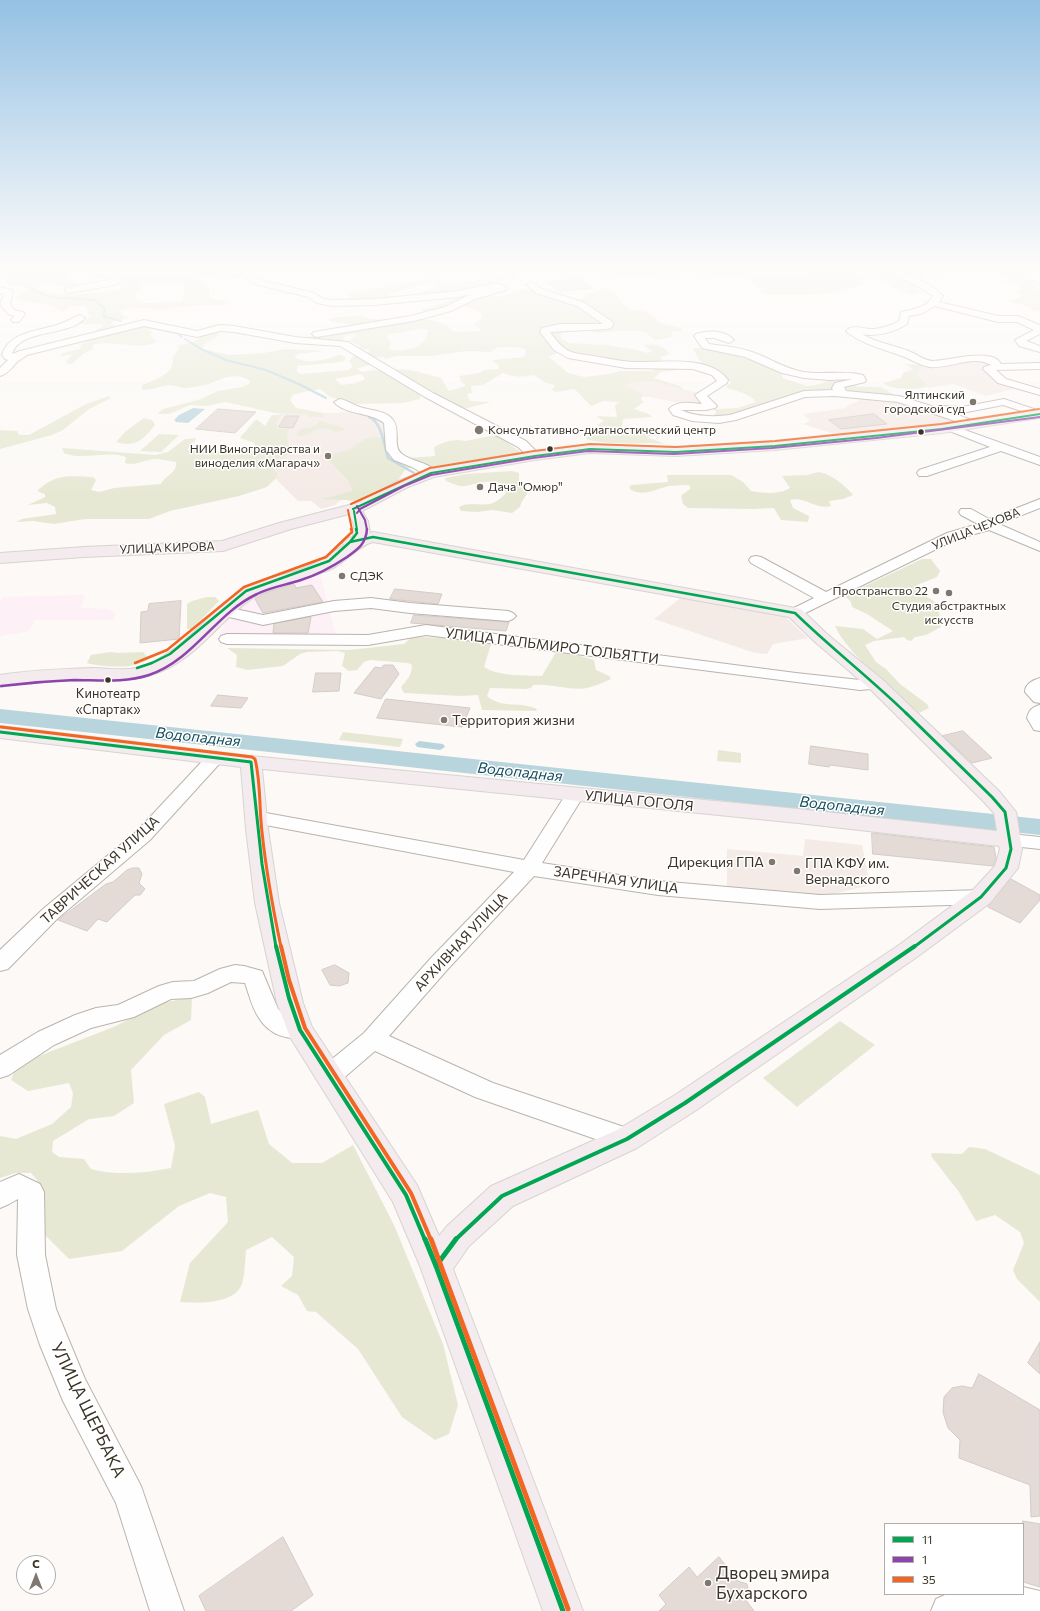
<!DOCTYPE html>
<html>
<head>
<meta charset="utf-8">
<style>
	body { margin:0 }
	#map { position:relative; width:1040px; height:1611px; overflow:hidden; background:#fcf9f6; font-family:Commissioner,sans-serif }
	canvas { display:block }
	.legend { position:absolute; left:884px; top:1523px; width:140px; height:72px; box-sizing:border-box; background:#fff; border:1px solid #b1ada9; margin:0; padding:5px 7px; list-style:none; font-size:12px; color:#3b3327 }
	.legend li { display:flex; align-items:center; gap:8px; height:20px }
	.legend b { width:20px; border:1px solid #b1ada9 }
	.north { position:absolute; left:16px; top:1555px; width:40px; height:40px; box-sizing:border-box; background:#fff; border:1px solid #b1ada9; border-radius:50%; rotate:0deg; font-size:11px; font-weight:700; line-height:16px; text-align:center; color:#3b3327 }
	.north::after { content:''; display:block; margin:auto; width:14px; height:18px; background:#7f786f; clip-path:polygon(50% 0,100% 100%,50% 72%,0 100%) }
</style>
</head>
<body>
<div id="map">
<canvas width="1040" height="1611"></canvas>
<ul class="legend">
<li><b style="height:5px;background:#00a651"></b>11</li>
<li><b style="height:5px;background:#8e44ad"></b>1</li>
<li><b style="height:5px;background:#f26522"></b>35</li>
</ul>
<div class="north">С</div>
</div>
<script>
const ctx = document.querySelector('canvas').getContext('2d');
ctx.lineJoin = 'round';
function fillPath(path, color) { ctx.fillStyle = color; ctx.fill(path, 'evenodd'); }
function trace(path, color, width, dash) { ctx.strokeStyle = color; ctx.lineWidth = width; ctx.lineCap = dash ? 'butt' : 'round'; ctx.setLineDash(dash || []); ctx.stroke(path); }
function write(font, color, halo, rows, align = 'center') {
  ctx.font = font + ' Commissioner,sans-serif'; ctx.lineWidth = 3; ctx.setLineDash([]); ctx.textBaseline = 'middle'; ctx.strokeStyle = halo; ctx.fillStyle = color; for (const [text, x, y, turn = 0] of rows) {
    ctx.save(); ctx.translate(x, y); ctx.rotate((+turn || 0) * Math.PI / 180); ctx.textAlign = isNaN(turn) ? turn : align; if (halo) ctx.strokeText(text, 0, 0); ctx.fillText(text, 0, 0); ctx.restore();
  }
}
const commercial = new Path2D(`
	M320 574 336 636 224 637 219 635 228 617 255 595Z
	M85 595 80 608 108 609 116 613 113 620H35L29 631 0 636V602L4 597Z`);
const education = new Path2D(`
	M968 359 994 363 990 367 1017 388 986 396 954 384 929 388 926 387V383L917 375 923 366Z
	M625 378 663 384 700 393 708 404 690 405 650 397 621 396Z
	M859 398 895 399 962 421 837 435 803 424 810 421 803 414 846 408 848 405 859 401Z
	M351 411 380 416 385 428V449L357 493 338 502 335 505 321 509 311 501H298L265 468V435L280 412 335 413Z
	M683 596 782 614 808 638 773 644 767 654 755 653 654 619Z
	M805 839 862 845 870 885 817 898 727 888V849L803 856Z`);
const green = new Path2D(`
	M7 269 62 270 64 273 71 275 68 280 77 283 100 282 68 288 60 287 52 282 42 285 36 289C49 299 101 293 118 290L121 287V281L124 279 144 274 191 277 198 272 221 269 247 278 219 279 202 275 197 278 207 283V287L210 290 209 298 225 301 226 303 225 305 191 306 161 310 149 308 126 309 120 311 122 315 128 318 110 323 115 326V328L98 331 95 330 102 327 103 324H81L91 316 88 314V309L85 306H69L63 312 56 308 54 306 17 299V295L27 290 26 288C20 284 12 287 5 284L7 280 6 276ZM181 281 184 282 183 301 180 302 141 303 138 302 135 295 145 284Z
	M506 269H518L529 272 516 271 512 274 515 277 514 279 492 282 497 287C489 289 481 291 473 294 460 299 433 317 421 310L446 302 451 298 424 301 407 296 426 291 436 286V284C428 281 419 285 412 288 405 291 396 292 390 293L388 294 390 296 388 298 347 300 351 296 347 294 369 290 371 288C392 289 411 280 432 279 440 279 447 283 456 282 472 281 489 279 505 278Z
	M595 269H748L756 271 750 272 753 274 788 278 796 274 809 273 803 269C821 269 854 263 864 281L863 284C842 296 790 294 765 295L750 279 696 272 630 275 599 273Z
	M858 269H942L939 275 926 273 910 275 920 287 916 288 918 291 912 295 891 286 893 283 884 281Z
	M998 269H1032L1029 271 1032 273 1024 276 1025 279 1040 281V286H1037L1040 291V311H1033L1028 306 1008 302 1024 295 1019 293 1020 288 1017 284 1003 281 1009 278 1000 275Z
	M604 288C613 289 617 293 620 302L634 311H644L656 318 660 323 681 328 682 332 672 331 673 337 655 340 646 333 638 331H619L598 333 585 330 561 333V338L569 343 605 345 632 349 648 353 652 351 643 345C655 344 662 344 670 354L661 357 663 364 619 363 571 354 558 353 549 357 568 373 584 377 609 374 620 371H652L657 367 671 368 677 370 661 372 654 378 680 386 684 390C666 384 641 377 624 385L643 394 641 400 644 402 634 409 649 414 652 417 623 419 622 429 658 431 667 434 647 437 665 444C641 442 607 446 586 439L588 435 604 432V429L597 425 604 421 596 416 617 417 615 406 619 402 603 401 592 406C585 401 581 394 574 389L556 392 552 390 555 385 546 383 534 375C522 377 515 378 503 373L483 385 471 386 472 393 467 394 470 401 491 402 464 409 404 377 394 369 411 370 441 378 449 391 465 386V384L461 382 459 376 479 373 484 370 499 369V366L492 360 523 357 525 355 526 350 518 347H498L490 352 466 351 433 356H396L386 359 383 357 373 358 367 354 370 350 360 348 359 345 351 342 350 340 356 336 355 334 346 335 342 341 300 338 422 319C433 320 448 323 454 332L480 331 481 330 474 325 481 319 482 314 474 309 465 307V304L486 295C508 301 511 288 529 290 540 292 553 305 564 296L582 300 585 294 594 293ZM422 329H427L428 331C427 334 426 338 425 340 418 350 399 352 389 349L391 343 387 337 389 334Z
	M362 316 371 319H400C386 321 336 329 328 319L337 317Z
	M146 327 152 331 151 336 157 341C146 352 112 339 93 345V349L83 354 72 364H68L66 362 72 354 60 357 63 353 80 349 82 344 95 337 131 328Z
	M213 332 220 333 217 337 204 344 203 349 229 355 263 353 286 349 325 351 298 354 294 357C308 365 326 360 340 354L346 358 343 362 297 366V372L300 374 349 370 353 366 349 361 354 355H359L372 364 357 369 362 372 376 370 383 372 416 390 421 397 420 399 403 403 357 404 330 397 320 389 299 393 293 395 290 400 296 408 323 413V417H308L307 414 275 413 225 402 207 406 190 405 169 414H159L158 413 163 409 198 400 218 391 243 387 250 383V381C234 371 222 379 206 385 200 386 193 387 187 388 181 389 176 385 170 385 160 386 152 390 142 390V385C155 379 175 375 173 357L179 349 178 346 198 340 201 335ZM361 374 365 379 356 383 342 385 335 379Z
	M695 348C726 351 753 360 781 373L783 378 807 386 816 385 828 381H841L859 387H881L895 395 816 391 732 415 713 417 716 412 714 409 737 408 756 402C750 394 737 391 727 388L726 386 731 383C727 373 715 372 707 367 701 363 697 356 693 349Z
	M905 364 922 365 923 366 917 375 926 383V387C916 390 891 390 883 383L901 378 903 373 913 369Z
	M109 396 111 398 89 409 63 430 52 435 0 449V430L17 431 19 435H29L86 404Z
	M272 415H282L276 422 277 428 289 429 287 435 290 453 277 461 273 470 277 473V477L267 487 239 496 170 511 149 519H85L54 524 33 521 16 522 22 519 56 514 55 507 47 503 28 505 45 497V494L39 492 38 490C56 473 71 476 93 477L96 480 91 490 99 492 114 488 161 484C165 475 177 474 176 462 169 461 161 459 154 459 144 460 135 466 125 463L126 457C106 450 84 461 64 453L62 448 155 455 168 452 185 439 195 438 196 440 189 446 188 450 246 453 252 449 255 443 240 438 255 420H258L265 426Z
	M144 418 152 420 155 425C144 439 136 448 116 442L126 431Z
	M320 421 344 428 345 430 334 432C316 421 313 438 297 436L300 429C307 427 316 428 320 421Z
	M159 434 179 435 161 452 140 451Z
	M496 435 525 455 430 467H411L405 470 398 480 358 502C346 499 334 500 322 499L353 491 348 480 324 456 348 450 365 439 374 437 390 438 397 444 401 456 406 458 435 456 434 447C443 442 455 438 465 441Z
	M512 471 519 473V480L528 492C525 498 521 501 520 507L512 513 493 510 477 512 461 511 459 507C477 498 487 514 506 493L503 484C489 479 479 483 465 486 459 487 452 483 446 481L445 478 466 474Z
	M818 472C830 473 846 486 853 495L843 499 829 501 831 506C816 510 804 496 790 500L793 508 809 516 808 522 781 520 774 508 753 509 688 508 683 504 681 496 691 488 689 485C682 485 676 485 669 486 657 488 641 499 629 488L631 485 668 482 667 475H731L743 482 751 491C763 493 779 495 790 488L782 476 807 475Z
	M922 559H931L940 571 937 577 917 585 920 592 938 604 941 627 926 635 915 637 911 641 907 640 904 637 874 641 865 645 876 662 886 669 900 684 927 704 929 708 919 713C895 691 847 654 835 626L863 629 877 639 893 631 867 614 852 607 851 602 843 594 867 585Z
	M207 597H215L219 601 192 629H187V604L192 601Z
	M412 637 461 638 491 644 484 667C500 677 524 675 542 676L556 652 577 655 594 660 596 670 609 676 611 679C604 682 595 686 587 688 571 691 551 683 533 685L531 688 525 689 490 688 487 696C501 709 521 701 537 709L536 711 482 710 478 695 461 696 404 693 401 687C407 680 412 675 412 665L408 663 370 660 364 662 357 670 349 671 342 666 345 653 338 651 307 652 300 654 283 666 247 670 236 667 237 655 227 648 349 650 404 644Z
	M110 652 118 653 143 652 149 659C144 661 139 664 134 665 125 668 96 666 87 663L91 655Z
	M343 732 403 739 400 747 339 740Z
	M718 750 741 753V763L717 761Z
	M192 997 191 1020 164 1035 131 1070 134 1103 114 1116 89 1119 53 1141 52 1152 59 1157 84 1159 91 1169C117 1176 145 1173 171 1168L175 1146 164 1104 199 1092 205 1097 211 1124 258 1110 269 1144 292 1163H322L353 1145 394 1225 443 1344 458 1405 449 1434 435 1440 402 1417 358 1349 316 1312 307 1311 298 1295 281 1286 292 1276 294 1257 272 1237 246 1250C245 1261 245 1274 242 1284 234 1305 198 1303 180 1302L190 1263 228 1222 226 1197 210 1193 179 1206 122 1251 69 1259 45 1235 37 1180 31 1173H15L0 1178V1136L16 1139 52 1124 71 1107 73 1093 69 1083 28 1091 11 1080 14 1072 34 1058 116 1026 157 1004Z
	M840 1021 875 1045 797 1107 763 1078Z
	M969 1147 985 1149 1040 1175V1302L1017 1279 1013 1270 1024 1243 1020 1232 995 1215 976 1221 959 1192 931 1156 932 1153 962 1154Z`);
const water = new Path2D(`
	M193 408 205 409 188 423 175 422 176 421 174 420 179 415Z
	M419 741 443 744 445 747 440 750 417 747 415 744Z`);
const streamFar1 = new Path2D(`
	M27 269 18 282 50 297 95 300 105 309 103 316 121 321
	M137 325 177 333 182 337
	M185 339 201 349 226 360 266 370 301 385`);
const stream = new Path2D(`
	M299 384 326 398
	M369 417C382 422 384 446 388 458L414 473`);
const river = new Path2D(`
	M0 709 1040 819V835L0 723Z`);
const building = new Path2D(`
	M580 279 592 288 559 292 547 282Z
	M218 409 256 412 235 433 196 429Z
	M874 414 887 424 841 429 829 420Z
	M286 416H299L293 428 279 427Z
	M294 584 296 588 312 585 323 602 263 613 255 599 265 593Z
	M395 589 442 594 438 604 390 599Z
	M181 601 179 639 140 643 141 612 148 611 149 604Z
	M414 615 508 622H509L506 631 411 623Z
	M311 617 308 633H273L274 624Z
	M384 665H393L399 674 381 699 354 693 375 667 381 668Z
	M316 673H341L339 691 313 692Z
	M218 695 248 698 241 708 211 706Z
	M386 699 470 708 462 727 377 718Z
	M963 731 992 758 972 763 943 736Z
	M811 746 868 754V770L830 765 829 767 809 764Z
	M872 833 994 847 996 858 993 866 873 854Z
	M133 868H139L142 874 139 883 145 889 140 895H135L107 922 98 919 87 931 58 920 106 884 113 882 127 870Z
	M1011 879 1040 895V900L1020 923 988 907Z
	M335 965 349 973 348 983 339 986 330 985 322 970Z
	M1040 1342V1374L1028 1363Z
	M979 1374 1040 1410V1516L1031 1517 1030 1485 959 1458 960 1440 948 1428 943 1412 944 1397 952 1388 962 1386 972 1388Z
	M1023 1521 1040 1524V1587L1023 1582Z
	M283 1537 313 1595 291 1611H206L199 1596Z
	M719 1557 738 1581 747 1584 749 1595 745 1599 754 1611H659L666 1604 659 1595 689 1567 697 1577Z`);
const minor = new Path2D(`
	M89 269H99L117 273 121 279 118 284 115 285 69 293 66 292 65 290 66 288 113 279 111 277 95 274Z
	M236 269H246L261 280 314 293 323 299 332 300 374 299 458 291 496 283 506 286 507 288 506 290 475 299 451 311 414 321 317 337 314 336 312 334 314 332 410 316 445 307 469 295 477 293 458 297 374 305 332 306 317 303 308 297 255 284Z
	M880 269C902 269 924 279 941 294L943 296 939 302 998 316H1018L1040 325V334L1026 341 1040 346V352L1019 346 1015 340 1034 330 1017 322H998L935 306 921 314 909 316 907 324C895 332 877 337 862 334 877 343 894 345 911 352 918 355 925 361 933 361 948 361 993 347 1001 364L1040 363V369L996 370 1006 379 1040 389V395L998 383 983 369 984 367 991 365C974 354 949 369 930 367 920 366 911 359 902 356 883 349 865 345 848 333L846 331C853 323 865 330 874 329 883 328 892 325 899 321L901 312C913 309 926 308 933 296L916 285Z
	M531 282 542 289 583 302 614 323 611 328 608 329 550 332C555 339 561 347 569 351 575 354 581 354 587 355 602 357 617 361 632 362 660 363 709 354 728 380L727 383 707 396 717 406 715 408 706 410H681C696 417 714 417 730 415L804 391 833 390 832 388 835 383 853 379 829 380 804 378 782 373 745 357 702 348 694 336 696 334C707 330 725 330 734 340L729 343 714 338H705L709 344C723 346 739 347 752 352 770 358 785 369 804 372 824 375 844 370 863 375L866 380 865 382 844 387 846 391 899 396 941 409 942 406 962 407 1004 399 1040 411V417L1003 405 962 413 950 412 977 422 979 424 977 426 973 427 898 402 835 396 805 397 736 420 719 423 692 421 673 415 669 409C677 400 692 403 702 404L695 395 717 381 712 375 693 369 626 368 568 358 554 350 540 332 542 328 560 324H603L577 306 536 293 527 285Z
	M0 287 12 290 13 292 10 304 14 310 23 312 25 314 19 322H13L11 320 14 316 8 314 0 304 4 294 0 293Z
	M80 315 85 318C69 337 20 328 12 354L20 351 144 320 197 331 220 325 234 326 295 337 348 342 433 393 526 441 541 456 539 459H531L518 447 425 397 340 346 295 343 234 332 220 331 197 337 144 326 27 355C25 357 21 359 18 361 13 366 8 374 0 376V368L8 360 5 359 2 355C9 331 40 331 60 324 67 322 73 317 80 315Z
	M340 399C347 400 353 405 360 407 371 411 386 410 393 420 401 430 392 447 402 454 413 462 429 462 437 473L435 476H427L412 467 394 460 386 450 384 423C371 412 345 415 334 402Z
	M951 425 1040 457V465L1001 451 927 476H919L917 473 919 470 990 447 947 430 945 428 947 426Z
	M1040 499V508L999 524 1040 542V551L989 530 957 539 795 618 790 616 787 613 790 610 814 598 751 563 749 560 751 557 756 556 761 557 826 592 947 533 978 524 961 515 959 512 961 509H971L989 519Z
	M371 598 410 603 508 611 513 613 516 616 513 619 508 621 410 613 371 608 334 611 263 625 221 615 218 612 221 609 226 607 263 615 334 601Z
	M426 625 796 673 860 680 876 679 882 680 884 684 882 688 860 690 426 635 368 645 227 644 221 642 219 639 221 636 227 634 368 635Z
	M1040 678V703L1034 702 1025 692C1025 684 1033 680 1040 678Z
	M1040 705V731L1034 730 1027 718C1029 710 1032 707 1040 705Z
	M215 753 221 754 224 758 221 762 150 840 57 919 8 969 0 971V950L43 909 136 832 209 754Z
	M575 789 582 791 584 795 542 863 658 881 820 895 981 890 988 892 991 897 988 902 981 904 820 909 658 895 534 876 447 970 389 1036 493 1083 636 1131 640 1139 636 1147 627 1150 475 1097 375 1051 339 1082 330 1085 321 1082 318 1075 321 1068 364 1033 431 958 514 872 255 823 248 821 245 817 248 813 255 811 524 860 568 791Z
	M1010 834 1040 837V849L1003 845 1000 840 1003 835Z
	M235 965 244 966 262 971 278 1009 289 1020 308 1024 312 1030 308 1036C290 1042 269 1035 259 1018 252 1008 249 994 245 983L231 982 208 993 191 998 171 999 134 1017 91 1028 54 1045 9 1075 0 1078V1055L38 1032 75 1015 96 1008 118 1005 159 986 173 982 194 981 220 969Z
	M19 1174 40 1184 44 1192 45 1255 56 1309 85 1379 141 1486 184 1611H150L116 1503 63 1401 40 1345 28 1309 17 1255 18 1199 9 1204 0 1208V1182Z
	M1023 1587 1040 1591V1611H931L936 1599 947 1594H1023Z`);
const major = new Path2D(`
	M1040 410V418L942 433 775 450 676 456 590 453 535 460 434 477 408 487 362 511 368 521 370 533 373 532 801 609 827 634 883 680 1000 792 1016 812 1022 849 1018 868 990 903 917 957 695 1111 637 1148 513 1206 469 1246 453 1269 583 1611H543L420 1266 393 1202 290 1037 277 1003 255 903 246 829 241 767 0 738V726L251 756 798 809 997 831 994 813 984 802 869 688 815 642 789 617 373 542C360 545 346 561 333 568 309 580 280 582 256 596 222 617 200 655 162 671 139 681 118 679 94 680 62 680 31 681 0 687V675C31 670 62 669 93 668 107 668 122 671 136 668 180 657 206 614 242 590 259 579 281 576 299 570 316 564 330 555 344 545L342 542 344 539 353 537 354 525 349 514 291 529 223 551 84 557 0 563V553L84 547 222 541 279 523 357 503 398 481 426 470 535 452 590 445 676 448 775 442 942 425ZM262 769 798 823 999 846 1000 849 995 866 972 891 899 945 675 1095 617 1130 491 1186 447 1226 439 1236 417 1185 312 1027 303 1003 279 903 268 829Z`);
const bus1Far4 = new Path2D(`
	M353 509 431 473 535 456 590 449 676 452 775 446 942 429 1040 414
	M354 511 357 530`);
const bus1Far3 = new Path2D(`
	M350 542 373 537 795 613C831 648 871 679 907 714
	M137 668 152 663 170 654 246 591 329 561 350 542 357 533 356 529`);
const bus1Far2 = new Path2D(`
	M906 713 992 797 1005 812 1011 849 1006 868 981 897 914 947
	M0 732 251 762 262 864 276 947`);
const bus1Far1 = new Path2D(`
	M276 946 289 998 300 1030 406 1195 425 1240
	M455 1240 502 1196 627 1139 685 1103 915 946`);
const bus1 = new Path2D(`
	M425 1239 436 1266 563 1611
	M436 1266 456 1239`);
const bus2Far1 = new Path2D(`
	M357 506 365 520 367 530
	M357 513 360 509 404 486 431 475 533 458 588 451 674 454 772 448 876 438 1040 417`);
const bus2 = new Path2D(`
	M1 686C25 683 49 681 74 680 98 680 125 683 149 675 194 660 216 613 257 594 271 587 286 585 301 580 317 575 332 567 347 557 358 549 366 544 367 529`);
const bus3Far4 = new Path2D(`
	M351 504 430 468 534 451 590 444 676 447 775 441 941 424 1039 409
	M348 510 352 530`);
const bus3Far3 = new Path2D(`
	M135 663 167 650 244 587 326 557 352 532 351 529`);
const bus3Far2 = new Path2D(`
	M1 727 252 757 255 759C261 783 259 808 262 832 266 870 273 909 281 947`);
const bus3Far1 = new Path2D(`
	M281 946 289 980 305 1028 411 1193 431 1240`);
const bus3 = new Path2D(`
	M431 1239 568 1609`);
const markers = [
	[973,402,4,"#7f786f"],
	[479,430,5,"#7f786f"],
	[921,432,3.5,"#3b3327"],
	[550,449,3.5,"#3b3327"],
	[328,456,4,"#7f786f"],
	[480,487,4,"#7f786f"],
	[342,576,4,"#7f786f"],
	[936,591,4,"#7f786f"],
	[949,593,4,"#7f786f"],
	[108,680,3.5,"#3b3327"],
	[444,720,4,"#7f786f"],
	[772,862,4,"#7f786f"],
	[797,871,4,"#7f786f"],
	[708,1583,4,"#7f786f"]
];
const farPoinames = [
	["Ялтинский",965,395],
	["городской суд",965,409],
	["Консультативно-диагностический центр",488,430,"left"],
	["НИИ Виноградарства и",320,449],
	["виноделия «Магарач»",320,463],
	["Дача \"Омюр\"",488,487,"left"],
	["СДЭК",350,576,"left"],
	["Пространство 22",928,591],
	["Студия абстрактных",949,606,"center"],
	["искусств",949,620,"center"]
];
const farStreetnames = [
	["УЛИЦА ЧЕХОВА",976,529,-22],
	["УЛИЦА КИРОВА",167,548,-2]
];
const busNames = [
	["Кинотеатр",108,694],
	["«Спартак»",108,710]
];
const streetNames = [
	["УЛИЦА ПАЛЬМИРО ТОЛЬЯТТИ",552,646,7],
	["УЛИЦА ГОГОЛЯ",639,801,6],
	["ТАВРИЧЕСКАЯ УЛИЦА",100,870,-42],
	["ЗАРЕЧНАЯ УЛИЦА",616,880,8],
	["АРХИВНАЯ УЛИЦА",461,942,-47]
];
const poiNames = [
	["Территория жизни",452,720],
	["Дирекция ГПА",764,862,"right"],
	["ГПА КФУ им.",805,863],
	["Вернадского",805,879]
];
const waterNames = [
	["Водопадная",198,737,6],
	["Водопадная",520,772,6],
	["Водопадная",842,806,6]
];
const nearStreetnames = [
	["УЛИЦА ЩЕРБАКА",88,1410,64]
];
const nearPoinames = [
	["Дворец эмира",716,1573],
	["Бухарского",716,1593]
];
fillPath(commercial, '#fdf0f7');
fillPath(education, '#f4eae6');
fillPath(green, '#e7e8d4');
fillPath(water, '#b8d4dc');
trace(streamFar1, '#b8d4dc', 2);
trace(stream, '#b8d4dc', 2.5);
fillPath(river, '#b8d4dc');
fillPath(building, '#e4dbd7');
trace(building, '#d3cbc7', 1);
trace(minor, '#b9b4ad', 2);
trace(major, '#d7d4d1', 2);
fillPath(minor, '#fffefe');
fillPath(major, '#f3ebed');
trace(bus1Far4, '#00a651', 2);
trace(bus1Far3, '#00a651', 2.5);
trace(bus1Far2, '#00a651', 3);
trace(bus1Far1, '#00a651', 4);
trace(bus1, '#00a651', 5);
trace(bus2Far1, '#8e44ad', 2);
trace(bus2, '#8e44ad', 2.5);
trace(bus3Far4, '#f26522', 2);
trace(bus3Far3, '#f26522', 2.5);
trace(bus3Far2, '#f26522', 3);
trace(bus3Far1, '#f26522', 4);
trace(bus3, '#f26522', 5);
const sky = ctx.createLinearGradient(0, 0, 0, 495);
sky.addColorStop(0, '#95c1e3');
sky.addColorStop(0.54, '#fefcfb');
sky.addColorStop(1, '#fefcfb00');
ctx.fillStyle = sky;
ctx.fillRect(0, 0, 1040, 495);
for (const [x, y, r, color] of markers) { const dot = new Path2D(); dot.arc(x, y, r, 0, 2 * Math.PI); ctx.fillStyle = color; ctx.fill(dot); trace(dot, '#fff', 1.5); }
write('12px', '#3b3327', '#fff', farPoinames, 'right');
write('12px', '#3b3327', '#fff', farStreetnames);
write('13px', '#3b3327', '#fff', busNames);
write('14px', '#3b3327', '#fff', streetNames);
write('14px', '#3b3327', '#fff', poiNames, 'left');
write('italic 15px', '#144d5c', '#fff', waterNames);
write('17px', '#3b3327', '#fff', nearStreetnames);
write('17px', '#3b3327', '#fff', nearPoinames, 'left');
</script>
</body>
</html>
